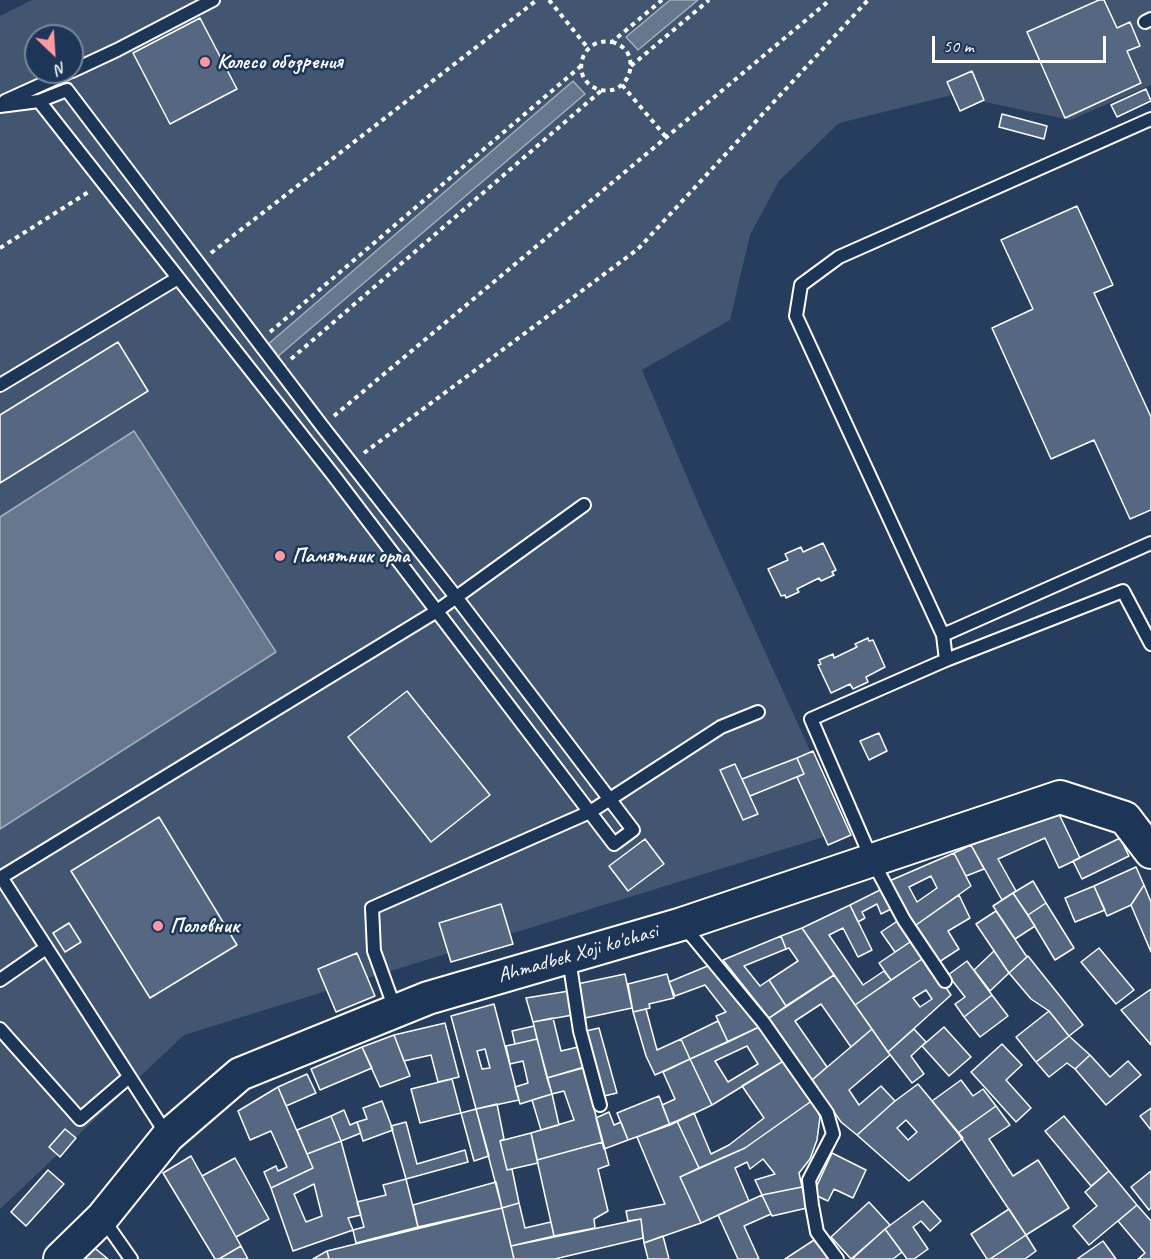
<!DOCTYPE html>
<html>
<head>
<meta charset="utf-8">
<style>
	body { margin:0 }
	#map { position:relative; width:1151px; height:1259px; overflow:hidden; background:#263d5e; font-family:Caveat,sans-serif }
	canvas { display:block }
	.north { position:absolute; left:24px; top:24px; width:60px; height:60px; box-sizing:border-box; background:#1d3557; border:2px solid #77869a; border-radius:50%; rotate:155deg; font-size:16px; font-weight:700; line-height:24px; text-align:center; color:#fff }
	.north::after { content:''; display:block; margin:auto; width:21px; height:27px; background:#ff9aa2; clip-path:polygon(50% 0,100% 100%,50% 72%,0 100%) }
	.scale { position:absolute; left:932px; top:36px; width:174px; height:27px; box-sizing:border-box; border:3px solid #fff; border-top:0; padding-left:8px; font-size:18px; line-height:21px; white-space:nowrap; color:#fff; -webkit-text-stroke:4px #1d3557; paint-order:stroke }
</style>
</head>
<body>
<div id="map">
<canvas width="1151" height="1259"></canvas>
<div class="north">N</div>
<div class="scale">50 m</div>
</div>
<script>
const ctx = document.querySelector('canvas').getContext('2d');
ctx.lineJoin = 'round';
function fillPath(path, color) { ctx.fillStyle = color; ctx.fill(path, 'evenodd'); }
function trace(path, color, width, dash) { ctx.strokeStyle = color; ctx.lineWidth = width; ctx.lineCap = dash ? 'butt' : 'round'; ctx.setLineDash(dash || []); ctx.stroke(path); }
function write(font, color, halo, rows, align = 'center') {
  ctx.font = font + ' Caveat,sans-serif'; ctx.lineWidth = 5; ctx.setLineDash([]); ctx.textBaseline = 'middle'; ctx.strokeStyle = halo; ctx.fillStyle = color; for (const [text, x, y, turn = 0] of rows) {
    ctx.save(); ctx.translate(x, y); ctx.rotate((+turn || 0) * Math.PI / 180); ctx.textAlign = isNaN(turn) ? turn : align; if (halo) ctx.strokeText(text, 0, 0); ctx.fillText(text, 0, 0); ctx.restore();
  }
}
const green = new Path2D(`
	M32 0H1151V85L1070 120 952 95 839 123 779 181 750 235 730 320 642 370 703 515 846 830 184 1035 0 1209V16ZM36 36H72V72H36Z`);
const water = new Path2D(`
	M670 0H698L638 50 626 37Z
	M573 81 585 94 276 358 266 346Z
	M134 431 276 652 0 829V517Z`);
const building = new Path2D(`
	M1099 0H1104L1117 28 1130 22 1140 46 1127 51 1141 83 1065 118 1027 32Z
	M200 18 237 89 170 124 133 53Z
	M972 71 984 100 960 111 947 82Z
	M1146 89 1151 101 1117 117 1111 105Z
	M1002 114 1047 126 1044 139 999 127Z
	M1077 206 1113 285 1094 293 1151 417V510L1130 519 1094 440 1051 459 992 328 1033 309 1001 240Z
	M118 342 148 391 0 483V415Z
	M823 543 836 570 832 572 834 575 821 581 819 578 797 589 799 592 786 598 785 595 781 596 768 569 788 560 785 554 801 547 803 552Z
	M868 638 869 641 873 640 885 667 866 677 868 682 853 689 850 684 831 693 818 665 821 664 819 660 833 654 834 658 857 647 855 644Z
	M407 691 490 795 431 842 348 737Z
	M879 733 887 751 869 760 860 741Z
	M813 751 851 835 828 845 797 777 804 774 797 758Z
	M797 758 804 774 750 796 742 779Z
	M735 764 758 814 743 820 720 770Z
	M1059 814 1080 858 1059 868 1045 838 998 859 1016 891 1002 900 971 845Z
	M159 817 237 945 150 998 71 871Z
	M1120 838 1129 856 1082 879 1073 861Z
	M645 839 664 864 628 891 609 866Z
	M971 845 984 869 966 876 954 853Z
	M954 853 971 886 916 925 904 912 887 882ZM931 876 937 888 917 902 909 887Z
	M1136 867 1144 885 1131 905 1107 916 1094 886Z
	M1033 881 1046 903 1028 915 1013 893Z
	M1144 885 1151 902V952L1131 905Z
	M1094 886 1105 910 1075 922 1065 898Z
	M882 889 891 909 881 914 877 904 862 912 865 918 858 922 850 905Z
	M1013 893 1035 926 1015 939 993 906Z
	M959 895 970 918 948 931 959 949 939 962 916 925Z
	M1046 903 1074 948 1055 960 1028 915Z
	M501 904 513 944 451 962 439 923Z
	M850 905 872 950 858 957 843 928 829 935 863 985 884 971 891 980 855 1005 802 928Z
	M996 911 1027 957 1009 973 976 924Z
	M899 920 913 940 895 952 881 932Z
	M69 923 81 942 65 952 53 933Z
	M802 928 834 975 786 1006 769 980 798 961 789 948 786 949 781 936Z
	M781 936 786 949 744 966 760 986 769 980 786 1006 769 1018 723 960Z
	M913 940 925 957 891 980 879 963Z
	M1099 948 1134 990 1116 1004 1081 962Z
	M994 951 1009 973 990 991 974 970Z
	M357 953 375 996 336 1012 318 969Z
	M1028 956 1083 1025 1069 1036 1049 1011 1031 999 1009 973Z
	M925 957 951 995 888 1052 855 1005ZM926 990 932 999 920 1007 913 998Z
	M967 961 992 995 964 1017 955 1004 965 997 948 975Z
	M710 965 759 1027 728 1042 716 1016 726 1012 705 985 675 996 669 982Z
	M625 974 632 1008 585 1018 577 984Z
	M667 974 674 998 649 1004 650 1008 633 1012 628 984Z
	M834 975 872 1029 851 1047 821 1004 795 1021 827 1067 812 1080 769 1018Z
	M1151 989V1045L1121 1010Z
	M569 991 573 1015 533 1022 526 998Z
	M992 995 1008 1016 980 1037 964 1017Z
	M494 1004 519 1100 476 1109 451 1016ZM485 1049 490 1068 482 1069 477 1051Z
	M646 1009 657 1050 681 1039 690 1059 655 1075 646 1056 633 1012Z
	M1049 1011 1069 1036 1036 1062 1016 1037Z
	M553 1018 561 1051 578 1047 584 1067 547 1078 533 1022Z
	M718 1021 728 1042 690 1059 681 1039Z
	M445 1023 459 1077 438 1082 431 1055 404 1061 394 1035Z
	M534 1026 537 1039 515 1044 512 1031Z
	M759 1027 785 1060 712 1105 690 1059ZM747 1046 758 1064 728 1082 715 1061Z
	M944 1027 971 1057 949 1076 922 1046Z
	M599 1028 617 1093 604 1096 586 1031Z
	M872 1029 890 1055 849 1090 859 1105 881 1086 895 1101 857 1135 841 1122 812 1080Z
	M914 1029 926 1042 911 1056 924 1074 912 1083 888 1052Z
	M394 1035 410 1076 380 1087 362 1047Z
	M1069 1036 1090 1055 1075 1069 1067 1063 1049 1077 1036 1062Z
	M537 1039 552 1094 520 1104 515 1087 528 1083 523 1061 510 1064 506 1046Z
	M1002 1044 1022 1065 1006 1080 1031 1108 1016 1122 971 1072Z
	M362 1047 372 1068 320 1090 311 1069Z
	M1090 1055 1110 1077 1128 1061 1141 1075 1106 1105 1075 1069Z
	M690 1059 712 1105 670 1125 662 1105 675 1099 663 1072Z
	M785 1060 813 1100 745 1148 699 1168 677 1121 694 1113 711 1154 729 1145 764 1118 742 1086Z
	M583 1068 603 1142 537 1160 531 1133 574 1120 564 1091 552 1094 547 1078Z
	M307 1074 316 1093 286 1106 278 1087Z
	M452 1079 461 1113 420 1123 411 1089Z
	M961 1080 973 1096 983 1089 996 1106 958 1133 932 1101Z
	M918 1084 963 1138 909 1181 857 1135 895 1101ZM906 1120 917 1132 908 1140 897 1128Z
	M278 1087 313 1168 271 1188 264 1172 276 1166 278 1171 287 1167 271 1131 250 1140 238 1111Z
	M552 1094 559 1125 541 1130 532 1100Z
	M659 1096 670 1125 628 1140 617 1113Z
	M813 1100 820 1117 817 1140 810 1159 799 1173 802 1187 762 1195 755 1180 775 1174 763 1159 750 1169 747 1162 735 1168 749 1201 701 1223 680 1177 745 1148Z
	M382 1101 393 1130 363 1141 357 1122 367 1119 363 1108Z
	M497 1104 504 1139 500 1141 507 1170 512 1169 519 1203 502 1208 476 1109Z
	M996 1106 1010 1125 989 1139 1013 1176 1038 1160 1069 1208 1026 1235 958 1133Z
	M1151 1108V1130L1140 1116Z
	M476 1109 489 1156 474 1161 461 1113Z
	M344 1110 350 1125 357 1122 361 1133 341 1141 331 1116Z
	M609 1112 614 1125 621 1122 628 1140 604 1149 596 1118Z
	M331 1116 341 1141 307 1154 297 1130Z
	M1064 1116 1109 1171 1091 1186 1045 1131Z
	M677 1121 699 1168 680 1177 701 1223 644 1243 641 1219 628 1221 626 1211 665 1204 637 1137Z
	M406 1122 417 1164 465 1150 468 1162 406 1179 391 1126Z
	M65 1129 76 1138 60 1157 49 1147Z
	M531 1133 538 1163 507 1170 500 1141Z
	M341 1141 361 1215 348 1218 353 1230 293 1251 271 1188 313 1168 307 1154ZM314 1184 322 1216 306 1222 294 1194Z
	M603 1142 609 1165 598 1169 608 1211 594 1219 595 1228 554 1236 537 1160Z
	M832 1153 866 1170 853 1198 834 1189 828 1201 813 1194Z
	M191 1156 241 1246 219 1259H215L163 1173Z
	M235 1158 269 1219 236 1237 202 1176Z
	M48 1170 64 1184 26 1226 11 1212Z
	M1109 1171 1137 1205 1089 1245 1073 1226 1097 1206 1085 1192Z
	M1151 1171V1208L1149 1210 1131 1187Z
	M406 1179 418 1227 356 1243 353 1230 364 1227 357 1202 386 1195 383 1185Z
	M496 1182 502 1208 418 1227 413 1205Z
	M802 1187 807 1208 772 1216 762 1195Z
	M762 1195 771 1214 744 1226 759 1259H738L718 1215Z
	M923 1201 941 1221 930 1231 921 1221 913 1227 928 1249 914 1259H907L885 1229Z
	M869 1202 890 1225 851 1259 831 1237Z
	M519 1203 525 1228 551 1222 554 1236 511 1246 502 1208Z
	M1137 1205 1151 1221V1259H1138L1145 1253 1118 1221Z
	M502 1208 514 1259H329L327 1251Z
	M1009 1209 1026 1235 990 1259H987L971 1234Z
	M641 1219 643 1238 555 1259H514L511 1246Z
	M885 1229 902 1252 893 1259H852Z
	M1026 1235 1036 1251 1025 1259H990Z
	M663 1236 669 1259H648L644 1243Z
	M814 1240 830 1259H785Z
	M1103 1241 1116 1259H1077Z
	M91 1245 108 1259H77Z
	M241 1246 248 1259H219Z
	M327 1251 329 1259H313Z`);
const path = new Path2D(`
	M549 0 588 48
	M612 42C645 50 630 100 598 89 569 80 580 36 612 42L662 0
	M631 66 709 0
	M622 85 666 137
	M0 248 90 191
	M211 253 537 0
	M270 332 581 66
	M291 359 602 90
	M334 416 830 0
	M364 453 638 249 868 0`);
const service = new Path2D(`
	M1145 22 1151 19
	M72 71 117 50 213 0
	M5 101 69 72
	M0 106 39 101 334 476 614 844 633 830 456 597 322 426 67 90 39 101
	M1151 119 839 257 801 285 796 316 943 635 1151 543
	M0 385 178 278
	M943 635 946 660 811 719 872 860 904 920 945 981
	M946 660 1123 591 1151 644
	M1 877 167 1135
	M0 878 437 611 584 505
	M682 924 763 1022 827 1113 833 1134 809 1180 812 1205 817 1232 837 1259
	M569 959 580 1031 600 1105
	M0 980 46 948
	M395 1009 374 951 372 908 590 812 721 727 758 712
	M0 1029 80 1119 129 1077
	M103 1219 131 1259`);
const tertiary = new Path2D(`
	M60 1259 102 1218 168 1136 240 1074 428 998 682 924 1060 797 1125 818 1151 852`);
const markers = [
	[205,62,6,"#ff9aa2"],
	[280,556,6,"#ff9aa2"],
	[158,926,6,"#ff9aa2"]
];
const poiNames = [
	["Колесо обозрения",217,62],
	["Памятник орла",292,556],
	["Половник",170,926]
];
const streetNames = [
	["Ahmadbek Xoji ko'chasi",578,954,-16]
];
fillPath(green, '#425672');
fillPath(water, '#67788e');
trace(water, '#a4aebb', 1.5);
fillPath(building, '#556781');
trace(building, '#fff', 1.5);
trace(service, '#fff', 16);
trace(tertiary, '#fff', 36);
trace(path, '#fff', 4, [4.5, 4.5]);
trace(service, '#1d3557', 12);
trace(tertiary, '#1d3557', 32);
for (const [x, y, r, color] of markers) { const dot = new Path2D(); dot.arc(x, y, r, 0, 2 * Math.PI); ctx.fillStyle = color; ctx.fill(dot); trace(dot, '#1d3557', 2); }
write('bold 21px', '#fff', '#1d3557', poiNames, 'left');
write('21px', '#fff', '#1d3557', streetNames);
</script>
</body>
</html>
